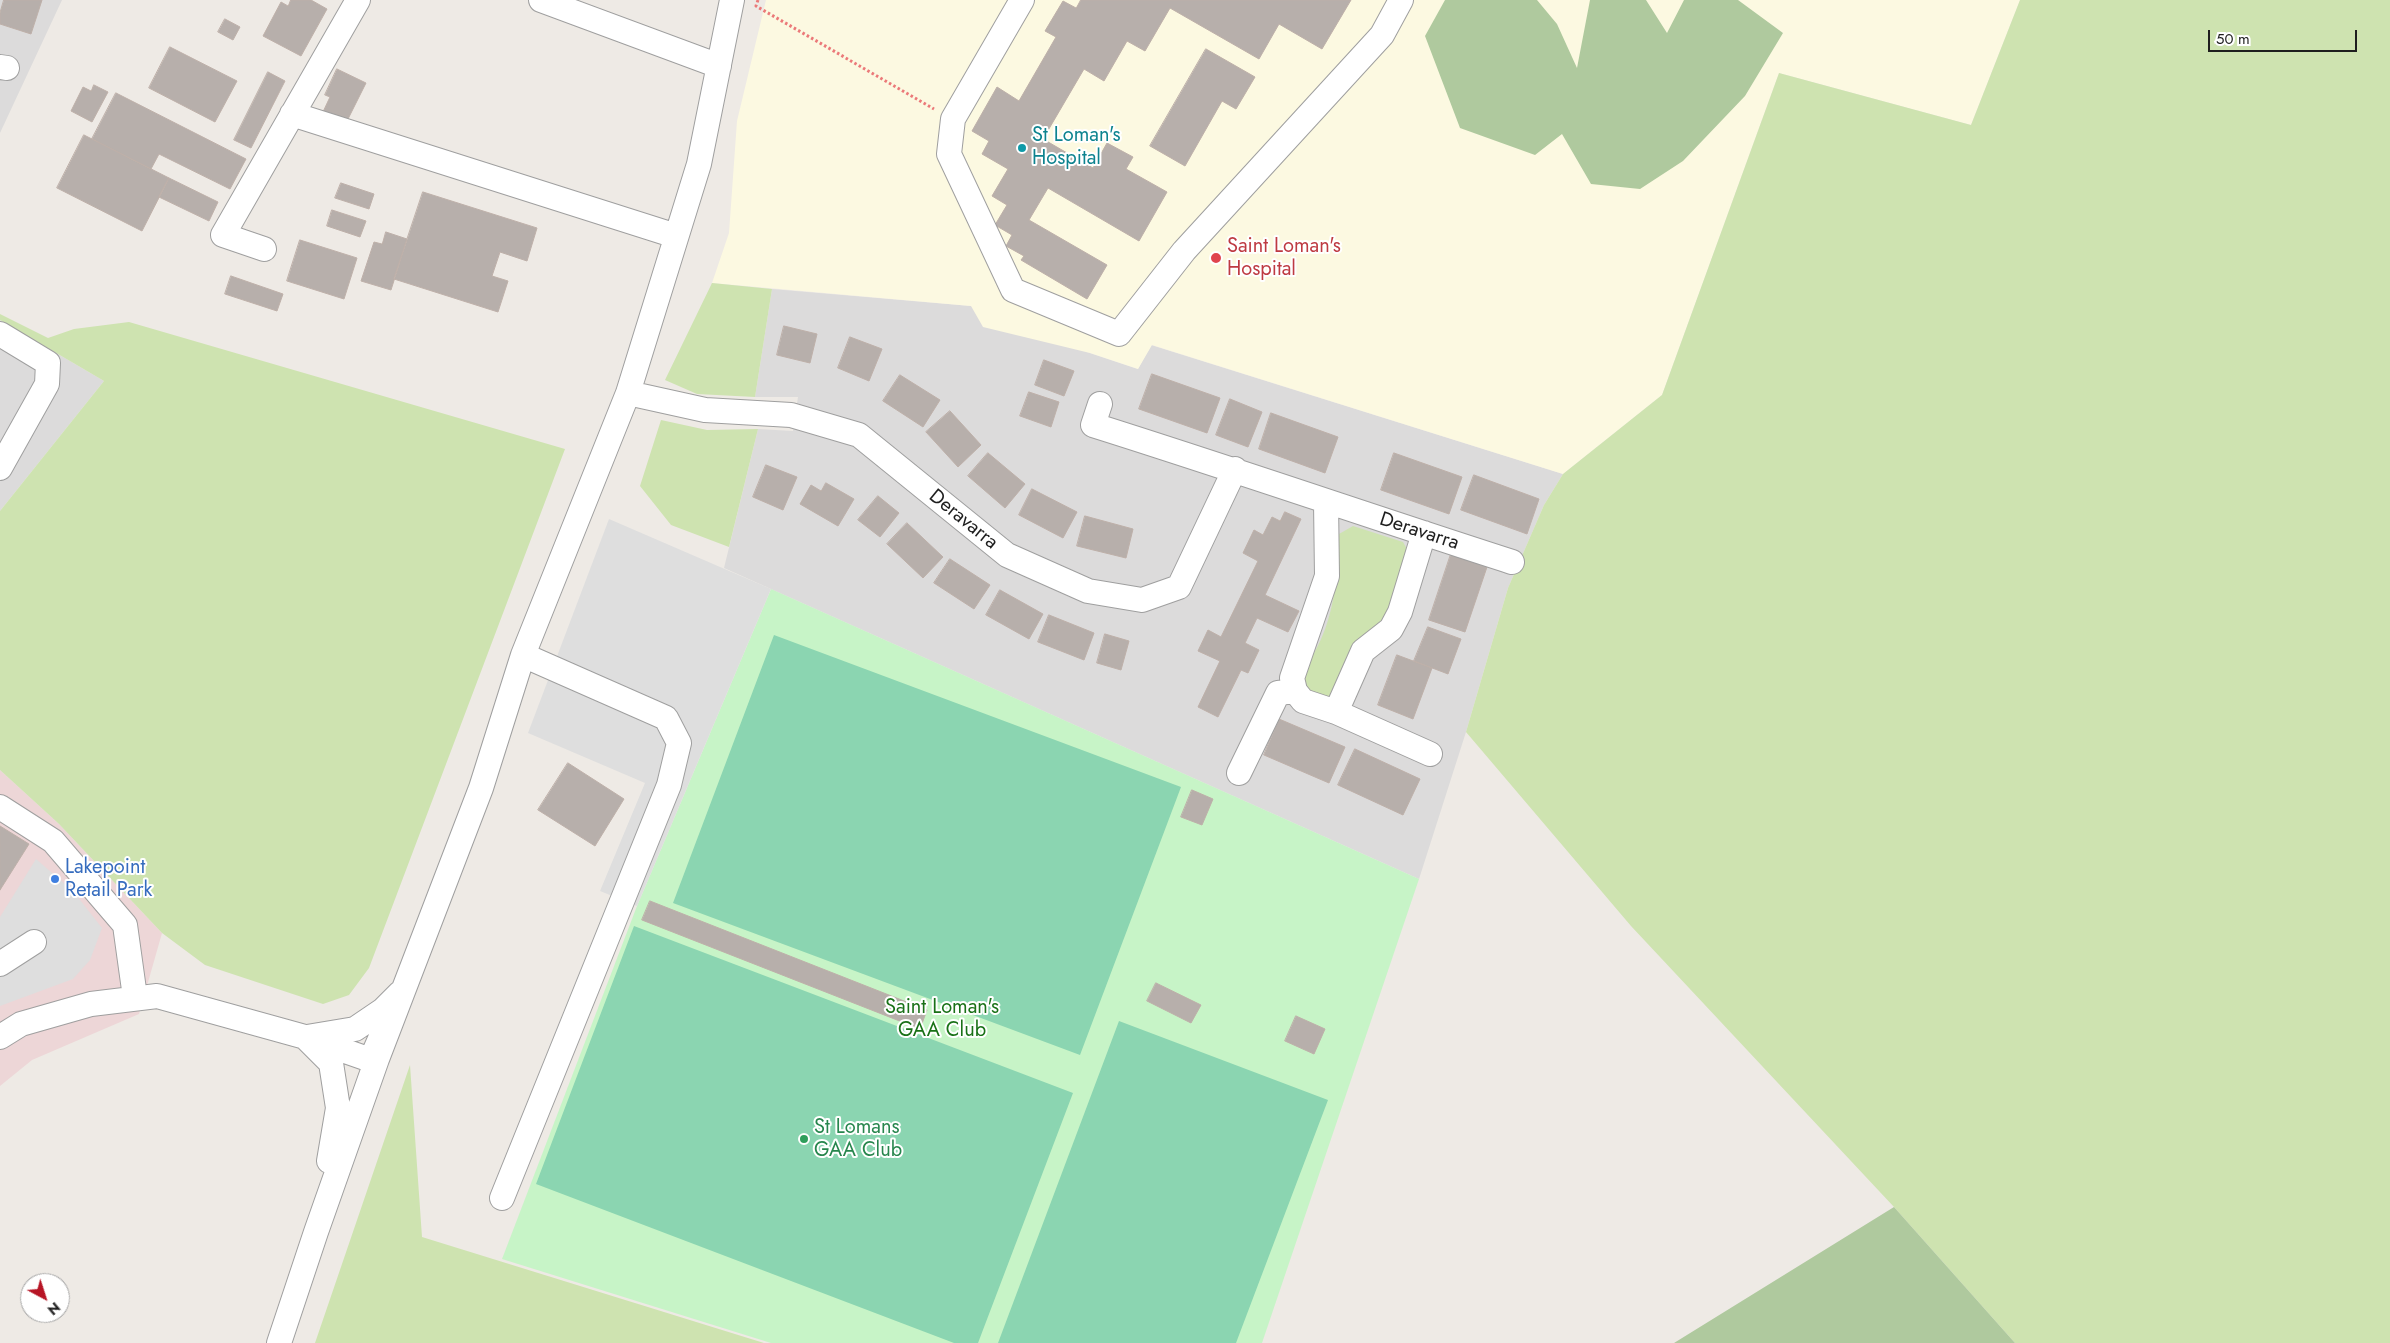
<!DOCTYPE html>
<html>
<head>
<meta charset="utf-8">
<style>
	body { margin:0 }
	#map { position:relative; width:2390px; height:1343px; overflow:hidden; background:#eeeae5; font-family:Jost,sans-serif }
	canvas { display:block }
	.north { position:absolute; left:20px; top:1273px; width:50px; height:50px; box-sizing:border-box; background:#fff; border:1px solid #a5a5a5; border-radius:50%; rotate:140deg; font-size:14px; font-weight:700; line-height:20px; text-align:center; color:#1e1e1e }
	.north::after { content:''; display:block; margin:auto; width:18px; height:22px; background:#b71525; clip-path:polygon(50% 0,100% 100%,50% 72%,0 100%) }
	.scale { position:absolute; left:2208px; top:30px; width:149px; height:22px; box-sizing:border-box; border:2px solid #1e1e1e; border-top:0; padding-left:6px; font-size:15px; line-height:18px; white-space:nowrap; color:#1e1e1e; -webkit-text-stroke:4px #fff; paint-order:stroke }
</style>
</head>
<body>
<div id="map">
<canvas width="2390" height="1343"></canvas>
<div class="north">N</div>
<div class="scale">50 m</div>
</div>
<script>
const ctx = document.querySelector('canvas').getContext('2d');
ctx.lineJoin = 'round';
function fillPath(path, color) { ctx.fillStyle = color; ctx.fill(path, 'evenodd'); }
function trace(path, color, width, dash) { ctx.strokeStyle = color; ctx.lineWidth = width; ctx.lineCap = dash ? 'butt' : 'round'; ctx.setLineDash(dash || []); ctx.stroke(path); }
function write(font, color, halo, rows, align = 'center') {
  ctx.font = font + ' Jost,sans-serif'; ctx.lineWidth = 4; ctx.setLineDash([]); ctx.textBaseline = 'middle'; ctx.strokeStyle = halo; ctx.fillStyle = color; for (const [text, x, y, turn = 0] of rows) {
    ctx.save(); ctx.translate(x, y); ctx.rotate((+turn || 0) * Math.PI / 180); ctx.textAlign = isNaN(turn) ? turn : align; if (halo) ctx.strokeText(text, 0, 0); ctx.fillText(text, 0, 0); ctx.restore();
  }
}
const residential = new Path2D(`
	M0 0H62L0 133Z
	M772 289 971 306 1090 353 1138 369 1151 345 1563 474 1544 505 1508 588 1466 732 1419 879 724 568 758 429 793 431 798 397H755Z
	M0 320 104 381 0 511Z`);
const commercial = new Path2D(`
	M0 770 59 824 162 933 139 1014 32 1060 0 1086Z`);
const education = new Path2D(`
	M766 0H2020L1971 125 1779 73 1662 395 1563 474 1152 345 1138 369 1090 353 983 327 971 306 712 283 729 233 737 121Z`);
const grass = new Path2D(`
	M2020 0H2390V1343H2015L1894 1207 1631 926 1466 732 1508 588 1544 505 1563 474 1662 395 1779 73 1971 125Z
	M712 283 772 289 755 397 697 394 665 380Z
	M0 314 48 338 74 329 129 322 565 449 369 968 349 995 323 1004 205 965 162 933 59 824 0 770V511L104 381 0 320Z
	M661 420 707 430 758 429 729 547 671 525 640 486Z
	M1353 526 1403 542 1408 551 1384 624 1338 693 1327 699 1312 694 1301 684V672C1323 645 1332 614 1336 580 1338 564 1336 549 1339 534Z
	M410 1065 422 1237 764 1343H315Z`);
const forest = new Path2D(`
	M1445 0H1537L1557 24 1577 68 1590 0H1646L1667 33 1684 0H1738L1783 33 1745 96 1683 161 1640 189 1591 184 1562 134 1535 155 1460 128 1425 36Z
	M1894 1207 2015 1343H1674Z`);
const park = new Path2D(`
	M771 589 1419 879 1262 1343H771L502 1259 637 906Z`);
const pitch = new Path2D(`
	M774 635 1181 787 1080 1055 673 903Z
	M634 926 1073 1093 978 1343H954L536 1184Z
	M1119 1021 1328 1100 1236 1343H998Z`);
const parking = new Path2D(`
	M609 519 771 589 637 906 600 891 645 783 528 733Z
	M36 859 73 891 102 928 90 960 73 979 0 1006V917Z`);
const building = new Path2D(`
	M4 0H42L31 34 0 24V13Z
	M291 0H311L327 9 301 56 263 36 281 2 288 6Z
	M1081 0H1351L1322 49 1279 24 1259 59 1170 8 1145 51 1127 41 1104 81 1084 69 1043 139 1093 168 1107 143 1133 157 1126 169 1167 192 1139 241 1048 188 1029 220 1107 265 1087 299 1021 260 1024 256 1006 246 1012 235 995 225 1007 205 992 196 1008 169 982 154 989 141 972 131 997 87 1019 101 1056 37 1045 31 1063 1 1076 8Z
	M225 19 240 27 233 40 218 32Z
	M170 47 237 81 215 122 149 88Z
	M1206 49 1255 77 1236 109 1222 101 1185 166 1150 146Z
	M337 69 366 83 345 125 322 114 330 97 325 95Z
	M268 72 285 81 251 148 234 140Z
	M94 85 108 92 92 122 71 111 83 87 91 91Z
	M116 93 246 159 230 189 159 154 151 169 92 139Z
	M84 135 169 178 142 231 57 188Z
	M169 178 218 202 209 221 159 197Z
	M341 183 374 194 369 209 335 198Z
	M423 192 537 228 527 261 500 252 492 276 508 281 498 312 394 279Z
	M332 210 366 221 360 237 327 226Z
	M386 232 407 239 391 290 361 281 374 242 382 244Z
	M300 240 357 258 344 299 287 281Z
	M231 276 283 294 277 311 225 294Z
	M784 326 817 334 810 363 777 355Z
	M850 337 882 349 869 381 838 368Z
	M1044 360 1074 371 1064 396 1035 385Z
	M1152 374 1220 398 1207 433 1139 409Z
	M900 375 940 400 923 427 883 401Z
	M1029 392 1059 402 1051 427 1020 416Z
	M1230 399 1262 412 1248 447 1216 435Z
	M950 411 981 445 958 467 926 432Z
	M1271 413 1338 437 1325 473 1259 449Z
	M988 453 1025 484 1005 508 968 476Z
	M1394 453 1462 477 1449 514 1381 490Z
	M766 465 797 477 783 510 753 497Z
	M1474 475 1539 499 1527 534 1461 510Z
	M826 483 854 499 838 526 800 504 811 485 821 491Z
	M1032 489 1077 512 1063 538 1019 515Z
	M878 496 899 513 880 537 858 520Z
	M1285 512 1301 519 1265 595 1299 611 1288 632 1257 618 1245 643 1259 650 1248 673 1241 670 1218 717 1198 707 1220 661 1198 651 1208 630 1221 637 1258 561 1243 553 1254 530 1263 535 1272 517 1280 521Z
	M1085 516 1133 529 1126 558 1077 546Z
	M907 523 943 557 923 578 887 544Z
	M1451 554 1487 567 1465 632 1429 620Z
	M950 559 990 585 974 609 934 583Z
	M1000 590 1043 614 1029 639 986 615Z
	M1049 615 1094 633 1084 660 1038 642Z
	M1428 627 1461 639 1448 674 1414 661Z
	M1105 634 1129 641 1121 670 1097 663Z
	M1397 655 1432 668 1413 719 1378 705Z
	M1279 719 1345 747 1329 783 1264 755Z
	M1355 749 1420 779 1403 815 1338 785Z
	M568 763 624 799 595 846 538 810Z
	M1192 790 1213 799 1202 825 1181 817Z
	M0 826 29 844 0 890Z
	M650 901 927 1010 920 1029 642 920Z
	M1156 983 1201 1005 1191 1023 1147 1001Z
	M1296 1016 1325 1029 1314 1054 1285 1041Z`);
const path = new Path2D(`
	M758 0 756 6 934 109`);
const minor = new Path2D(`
	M541 0 719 66
	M1022 0 953 119 949 154 1013 290 1119 334 1184 251 1382 35 1401 0
	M0 67 7 68
	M292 114 676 236
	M264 249 223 235 358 0
	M0 334 48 363 47 384 0 468
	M628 393 705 410 791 415 859 435 1007 555 1088 591 1142 600 1179 587 1235 469
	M1100 404 1093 425C1233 469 1372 517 1512 562
	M1295 691 1303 701 1336 712 1430 754
	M1336 712 1363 651 1391 629 1400 612 1424 533
	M1239 773 1278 693 1295 691 1292 678 1327 576 1326 502
	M0 807 53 841 125 925 135 997
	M0 964 34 942
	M0 1037 21 1024 91 1004 157 996 305 1037 365 1058 373 1055 380 1039
	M307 1037 355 1029 383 1010 400 993
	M308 1040 331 1063 338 1108 329 1161
	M502 1198 669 785 679 743 666 718 523 655
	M279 1343 316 1232 377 1059 481 788 523 655 628 393 699 164 732 0`);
const markers = [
	[1022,148,5,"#0f9aa8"],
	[1216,258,6,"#e0444e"],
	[55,879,5,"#3f7fe0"],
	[804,1139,5,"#2e9e5b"]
];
const cultureNames = [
	["St Loman's",1032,136],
	["Hospital",1032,159]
];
const healthNames = [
	["Saint Loman's",1227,247],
	["Hospital",1227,270]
];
const streetNames = [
	["Deravarra",963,520,39],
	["Deravarra",1419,532,18]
];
const shopNames = [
	["Lakepoint",65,868],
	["Retail Park",65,891]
];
const parkNames = [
	["Saint Loman's",942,1008],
	["GAA Club",942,1031]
];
const leisureNames = [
	["St Lomans",814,1128],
	["GAA Club",814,1151]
];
fillPath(residential, '#dcdbdb');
fillPath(commercial, '#edd6d7');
fillPath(education, '#fcf9e1');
fillPath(grass, '#cee3b0');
fillPath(forest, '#afc99e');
fillPath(park, '#c7f4c7');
fillPath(pitch, '#8bd5b1');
fillPath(parking, '#dedede');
fillPath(building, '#b7afab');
trace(building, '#beb0a9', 1);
trace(minor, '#9f9f9f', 26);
trace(path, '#eb7979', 3, [2.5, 2.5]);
trace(minor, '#fff', 24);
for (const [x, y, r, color] of markers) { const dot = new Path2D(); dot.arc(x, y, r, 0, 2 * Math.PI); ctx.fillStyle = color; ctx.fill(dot); trace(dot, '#fff', 2); }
write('20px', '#0d838f', '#fff', cultureNames, 'left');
write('20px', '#be3a42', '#fff', healthNames, 'left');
write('20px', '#1e1e1e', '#fff', streetNames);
write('20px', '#366cbe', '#fff', shopNames, 'left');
write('20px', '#197117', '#fff', parkNames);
write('20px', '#27864d', '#fff', leisureNames, 'left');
</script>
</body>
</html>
